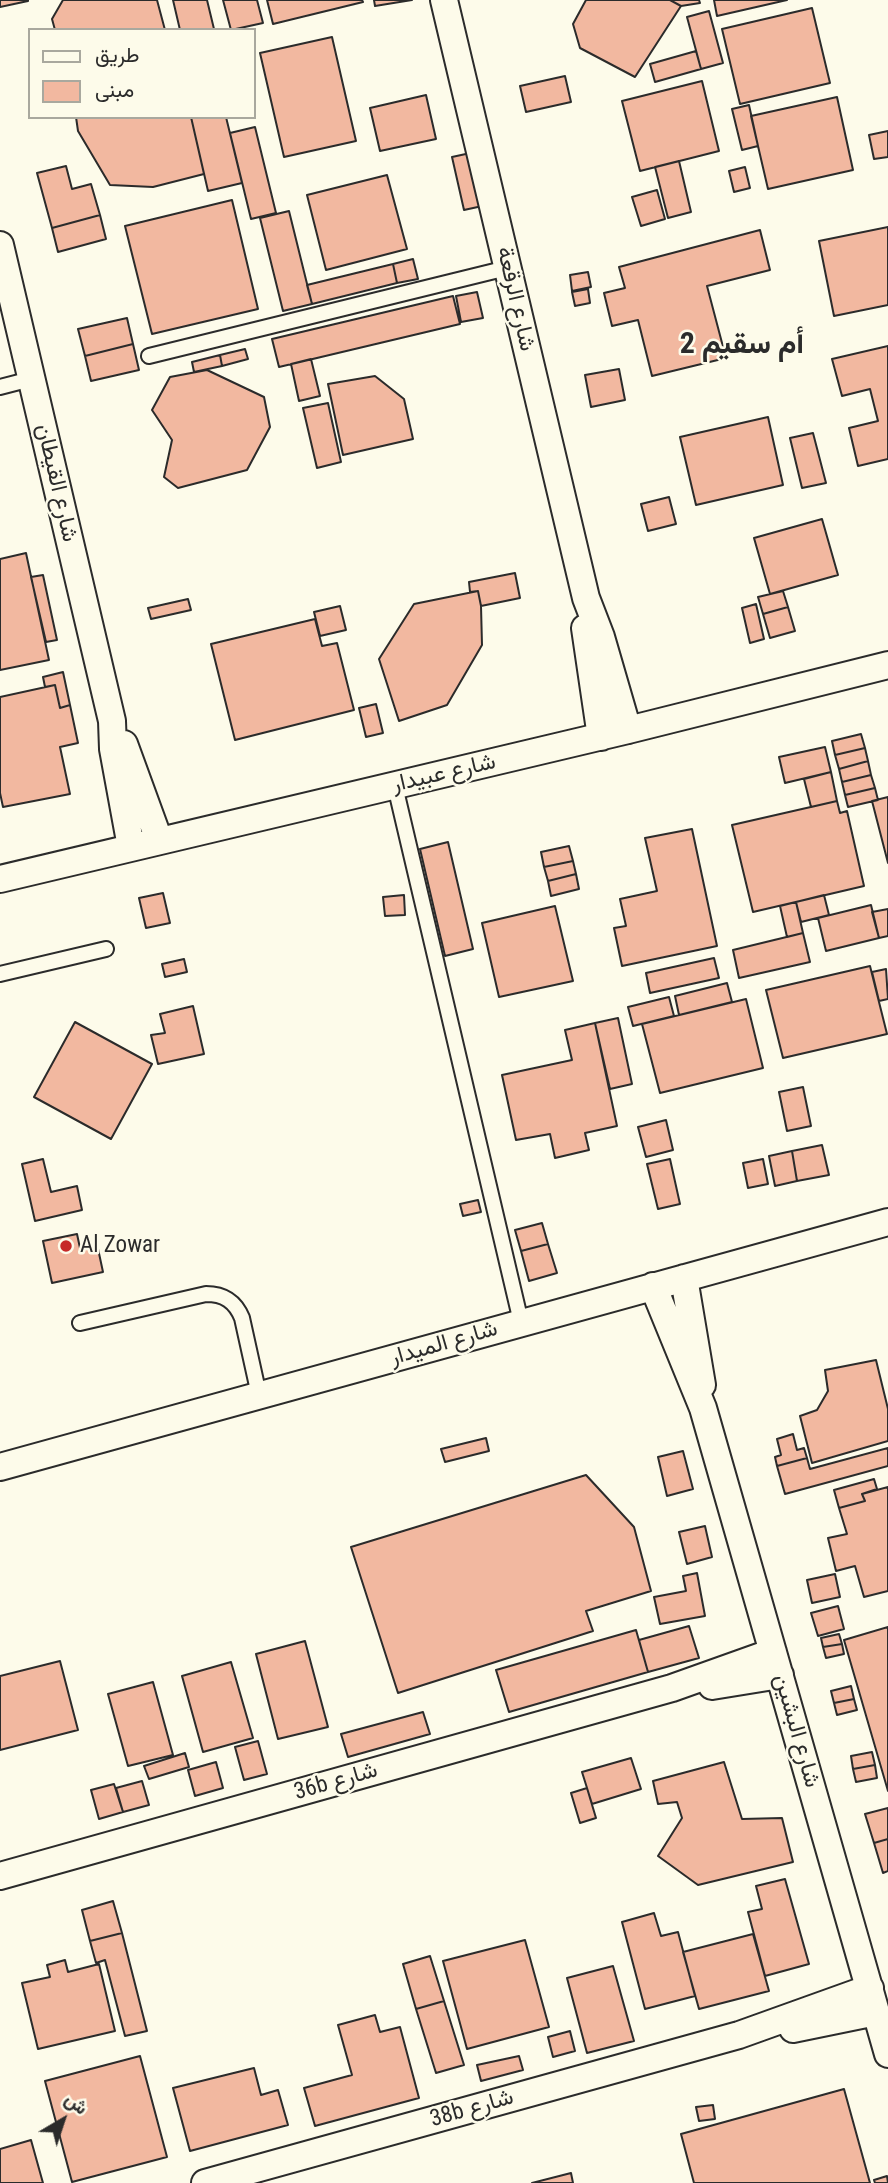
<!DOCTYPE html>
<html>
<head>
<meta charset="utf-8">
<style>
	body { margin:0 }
	#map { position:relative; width:888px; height:2183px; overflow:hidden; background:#fdfbea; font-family:"Roboto Condensed",Vazirmatn,sans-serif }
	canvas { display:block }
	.legend { position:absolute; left:28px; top:28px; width:228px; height:91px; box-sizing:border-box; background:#fdfbea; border:2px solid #a9a89e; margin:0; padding:9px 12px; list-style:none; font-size:21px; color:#2b2b2b }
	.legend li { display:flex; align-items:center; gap:14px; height:35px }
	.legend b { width:35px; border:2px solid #a9a89e }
	.north { position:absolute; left:28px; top:2085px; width:70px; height:70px; -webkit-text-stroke:5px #fdfbea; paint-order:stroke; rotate:39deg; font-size:19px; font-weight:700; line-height:28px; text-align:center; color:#2b2b2b }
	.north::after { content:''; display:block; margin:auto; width:24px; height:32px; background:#2b2b2b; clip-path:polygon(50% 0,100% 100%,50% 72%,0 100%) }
</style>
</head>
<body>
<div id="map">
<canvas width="888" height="2183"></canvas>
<ul class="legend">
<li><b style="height:9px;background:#fdfbea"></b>طريق</li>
<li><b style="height:19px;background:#f2b8a0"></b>مبنى</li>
</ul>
<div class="north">ش</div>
</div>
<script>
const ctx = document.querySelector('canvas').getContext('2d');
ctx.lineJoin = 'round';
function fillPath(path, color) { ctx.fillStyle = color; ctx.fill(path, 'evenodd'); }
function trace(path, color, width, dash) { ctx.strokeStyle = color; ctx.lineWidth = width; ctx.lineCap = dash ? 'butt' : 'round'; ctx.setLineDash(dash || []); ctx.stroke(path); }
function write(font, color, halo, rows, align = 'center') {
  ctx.font = font + ' "Roboto Condensed",Vazirmatn,sans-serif'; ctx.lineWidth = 5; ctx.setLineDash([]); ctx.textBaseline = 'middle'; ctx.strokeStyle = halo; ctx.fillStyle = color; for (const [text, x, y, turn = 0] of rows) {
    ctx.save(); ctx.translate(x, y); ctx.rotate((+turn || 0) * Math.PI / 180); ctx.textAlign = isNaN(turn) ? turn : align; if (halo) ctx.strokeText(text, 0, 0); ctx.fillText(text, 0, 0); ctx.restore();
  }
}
const building = new Path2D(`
	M0 0H28V1L0 7Z
	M63 0H157L165 30H55L52 19Z
	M173 0H207L214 29 180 30Z
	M223 0H257L263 23 231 30Z
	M267 0H362L363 2 273 24Z
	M374 0H412L375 6Z
	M586 0H670L681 6 635 77 580 48 573 24Z
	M670 0H699L700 3 681 6Z
	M714 0H787L717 16Z
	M812 8 830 83 740 104 722 29Z
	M709 11 723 63 701 69 687 17Z
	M332 37 356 141 284 157 260 53Z
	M696 51 701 69 655 82 650 64Z
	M565 76 571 102 526 112 520 86Z
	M702 81 719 151 640 171 622 101Z
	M426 95 436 139 380 151 370 108Z
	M837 97 853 170 768 189 751 116Z
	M749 105 758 146 742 150 732 109Z
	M76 117H191L204 174 153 187 110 185 78 131Z
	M191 117H226L242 183 208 191Z
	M255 127 276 213 251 219 230 133Z
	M888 131V157L874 159 869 135Z
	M475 152 487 205 464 210 452 157Z
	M679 161 691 212 668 218 655 167Z
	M66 166 72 189 91 184 100 215 52 228 37 173Z
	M745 167 750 188 734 192 729 171Z
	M387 175 407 249 326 270 307 195Z
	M657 190 665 219 641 226 632 197Z
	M232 200 258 309 152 334 125 226Z
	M289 211 312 304 283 311 260 218Z
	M100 215 106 239 58 252 52 228Z
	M888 227V305L834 316 819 241Z
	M760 230 770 270 707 286 726 358 652 376 638 320 612 326 604 293 625 288 619 267Z
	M413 259 418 279 397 283 393 264Z
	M393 264 397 283 312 304 307 285Z
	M588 272 591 287 572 291 570 275Z
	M588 289 590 303 575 306 572 292Z
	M477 292 483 318 461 322 456 296Z
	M453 296 460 324 279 367 272 339Z
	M127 318 133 344 85 356 78 329Z
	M133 344 139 370 91 381 85 356Z
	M888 346V459L858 466 849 428 878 421 870 389 842 396 832 359Z
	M245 349 248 359 222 366 220 355Z
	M220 355 222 366 194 372 192 362Z
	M311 359 320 396 299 401 291 364Z
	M619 369 625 400 591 407 585 375Z
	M207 370 264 397 270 427 247 470 178 488 164 477 172 440 152 410 170 377Z
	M375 376 404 399 413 439 343 455 328 384Z
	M328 403 341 462 317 468 303 408Z
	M768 417 783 485 696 505 680 437Z
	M813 433 826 483 802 488 790 438Z
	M669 497 676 524 648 531 641 504Z
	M822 519 838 575 770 594 754 538Z
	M26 553 49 660 0 670V559Z
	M515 573 520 598 481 606 478 591 470 592 469 582Z
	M43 575 57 640 46 642 31 577Z
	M478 591 481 606 482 645 447 705 399 721 379 659 414 604Z
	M783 591 788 607 763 614 758 597Z
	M188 599 191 610 151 619 148 608Z
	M756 604 764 639 750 643 742 608Z
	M340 606 346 630 320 636 314 612Z
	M788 607 795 631 770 638 763 614Z
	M315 619 322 646 337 643 354 710 235 740 211 644Z
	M63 672 70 705 60 708 55 685 45 687 43 677Z
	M55 685 60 708 70 705 78 743 60 747 70 794 3 807 0 793V697Z
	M376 704 383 733 366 737 359 708Z
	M861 734 865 748 835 755 832 741Z
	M825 747 831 772 785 783 779 757Z
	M865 748 868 761 839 769 835 755Z
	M868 761 871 775 842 782 839 769Z
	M831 772 837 801 811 807 804 779Z
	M871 775 875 788 845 795 842 782Z
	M875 788 878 800 848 807 845 795Z
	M888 797V863L872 801Z
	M837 801 840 813 847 811 864 886 753 912 732 825Z
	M692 829 717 946 622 966 614 928 626 926 620 899 657 891 645 838Z
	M448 842 473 949 445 956 420 849Z
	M569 846 573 861 544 867 541 852Z
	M573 861 576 874 548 881 544 867Z
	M576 874 579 889 551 896 548 881Z
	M163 893 170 923 146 928 139 898Z
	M404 895 405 915 385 916 383 897Z
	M824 895 829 915 801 922 796 902Z
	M796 902 803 933 787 937 780 906Z
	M871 905 879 938 826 951 818 918Z
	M555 906 573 981 499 997 482 923Z
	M888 909V936L879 938 872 912Z
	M803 933 810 962 739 978 733 950Z
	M714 958 719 978 650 993 646 973Z
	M184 959 187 972 165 977 162 964Z
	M870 966 887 1034 783 1058 766 990Z
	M886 969 888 999 879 1001 872 972Z
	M727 983 732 1002 679 1015 675 996Z
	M669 997 674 1016 633 1026 628 1007Z
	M746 999 763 1068 660 1093 642 1024Z
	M193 1006 204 1054 158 1064 151 1035 165 1033 160 1014Z
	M618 1018 632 1084 610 1089 595 1023Z
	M75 1022 152 1064 111 1139 34 1097Z
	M595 1023 617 1126 585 1133 589 1150 555 1158 550 1134 516 1140 502 1075 572 1060 565 1030Z
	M803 1087 811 1126 787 1131 779 1092Z
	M666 1120 673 1150 646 1157 638 1127Z
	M822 1145 829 1175 797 1181 792 1151Z
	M792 1151 797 1181 775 1186 769 1156Z
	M43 1159 51 1192 77 1186 82 1210 35 1221 22 1164Z
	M670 1159 680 1204 658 1209 647 1164Z
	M763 1159 768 1184 748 1188 743 1163Z
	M478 1200 481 1212 463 1216 460 1204Z
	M542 1223 548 1244 521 1251 515 1230Z
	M77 1234 80 1248 97 1244 103 1272 52 1283 43 1241Z
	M548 1244 557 1273 529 1281 521 1251Z
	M876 1360 888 1409V1441L812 1463 800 1416 817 1410 828 1391 825 1370Z
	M793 1434 797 1450 804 1448 807 1458 777 1466 775 1457 781 1455 777 1439Z
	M486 1438 489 1451 445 1462 441 1449Z
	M888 1448V1466L785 1494 777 1466 807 1458 810 1469Z
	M683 1451 693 1489 667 1496 658 1457Z
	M586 1475 634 1527 651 1591 586 1611 593 1631 398 1693 351 1547Z
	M874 1479 877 1489 862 1494 865 1501 839 1508 834 1490Z
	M888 1487V1591L864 1597 855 1566 836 1571 828 1538 847 1534 839 1508 865 1501 862 1494Z
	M705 1526 712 1557 687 1564 679 1532Z
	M697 1573 705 1616 660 1624 654 1597 686 1591 683 1576Z
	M835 1574 840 1597 812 1603 807 1580Z
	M838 1606 844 1629 818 1636 811 1613Z
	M689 1626 699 1658 648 1672 639 1640Z
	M888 1627V1791L844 1640Z
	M636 1630 648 1672 509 1712 496 1670Z
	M839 1634 842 1644 823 1647 821 1638Z
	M305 1641 328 1727 278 1739 256 1654Z
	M842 1644 844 1654 826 1658 823 1647Z
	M60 1661 78 1730 0 1750V1676Z
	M231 1662 253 1738 203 1752 182 1676Z
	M153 1682 173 1755 128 1766 108 1694Z
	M851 1686 854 1699 834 1703 831 1691Z
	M854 1699 857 1710 837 1715 834 1703Z
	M423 1712 430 1734 348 1757 341 1734Z
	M258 1741 267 1774 244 1780 235 1747Z
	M872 1752 875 1765 853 1769 851 1756Z
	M185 1753 189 1767 149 1779 144 1766Z
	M631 1758 641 1789 592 1804 582 1772Z
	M216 1762 223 1788 195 1796 188 1770Z
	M724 1762 742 1819 782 1818 793 1862 698 1885 658 1856 682 1818 677 1802 658 1804 653 1781Z
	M875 1765 877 1778 856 1782 853 1769Z
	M142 1781 149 1805 123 1812 116 1788Z
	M114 1784 123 1812 99 1819 91 1790Z
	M587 1788 596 1818 580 1823 571 1793Z
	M888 1808V1839L874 1843 865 1814Z
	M888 1839V1871L883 1873 874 1843Z
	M785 1879 809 1964 765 1976 748 1912 762 1909 756 1886Z
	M113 1901 122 1933 90 1941 82 1910Z
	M654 1913 661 1936 678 1932 695 1996 645 2009 622 1922Z
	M122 1933 147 2031 125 2036 105 1960 96 1963 90 1941Z
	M753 1934 769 1991 699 2009 683 1952Z
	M525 1940 549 2027 467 2049 443 1961Z
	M430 1956 444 2001 416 2009 403 1964Z
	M65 1960 68 1972 99 1964 115 2031 38 2049 22 1983 50 1977 47 1965Z
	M613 1966 634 2041 587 2053 567 1978Z
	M444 2001 464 2065 436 2073 416 2009Z
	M375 2015 380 2032 400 2027 419 2098 315 2126 304 2088 352 2075 338 2025Z
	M570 2031 575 2051 553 2057 548 2037Z
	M140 2056 167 2157 72 2182 45 2081Z
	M519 2056 523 2070 481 2081 477 2065Z
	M254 2068 261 2095 278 2090 288 2125 190 2151 173 2088Z
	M844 2089 870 2183H694L681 2134Z
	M713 2105 715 2119 699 2121 696 2107Z
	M31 2140 43 2183H0V2149Z
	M571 2173 573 2183H532Z
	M887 2176 888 2183H875L874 2180Z`);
const lane = new Path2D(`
	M149 356 507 268
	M0 387 31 379
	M395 786 521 1322
	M0 974 106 949
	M80 1323 206 1294C224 1294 235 1301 242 1318L259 1395`);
const street = new Path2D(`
	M444 0 586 598 601 637 628 730
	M0 245 112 721 113 749 131 847
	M585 628 601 737
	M124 744 159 840
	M0 879 628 730 888 665
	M684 1278 702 1385
	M653 1286 703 1408 888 2054
	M0 1467 888 1222
	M712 1686 780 1675
	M0 1876 672 1688 773 1652
	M793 2029 876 2012
	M205 2183 739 2035 870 1988`);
const markers = [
	[66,1246,7,"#c62828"]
];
const streetNames = [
	["شارع الرقعة",515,299,77],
	["شارع القيطان",56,483,77],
	["شارع عبيدار",444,774,-13],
	["شارع الميدار",444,1344,-16],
	["شارع البشين",796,1731,74],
	["36b شارع",336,1782,-16],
	["38b شارع",472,2109,-16]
];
const poiNames = [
	["Al Zowar",80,1246]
];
const districtNames = [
	["أم سقيم 2",742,345]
];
fillPath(building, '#f2b8a0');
trace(building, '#2b2b2b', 2);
trace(lane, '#2b2b2b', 18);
trace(street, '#2b2b2b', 30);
trace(lane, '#fdfbea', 14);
trace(street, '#fdfbea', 26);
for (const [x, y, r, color] of markers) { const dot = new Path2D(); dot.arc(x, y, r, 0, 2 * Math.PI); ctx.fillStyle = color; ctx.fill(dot); trace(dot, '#fdfbea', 2.5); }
write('23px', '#2b2b2b', '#fdfbea', streetNames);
write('23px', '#2b2b2b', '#fdfbea', poiNames, 'left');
write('bold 30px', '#2b2b2b', '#fdfbea', districtNames);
</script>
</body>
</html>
